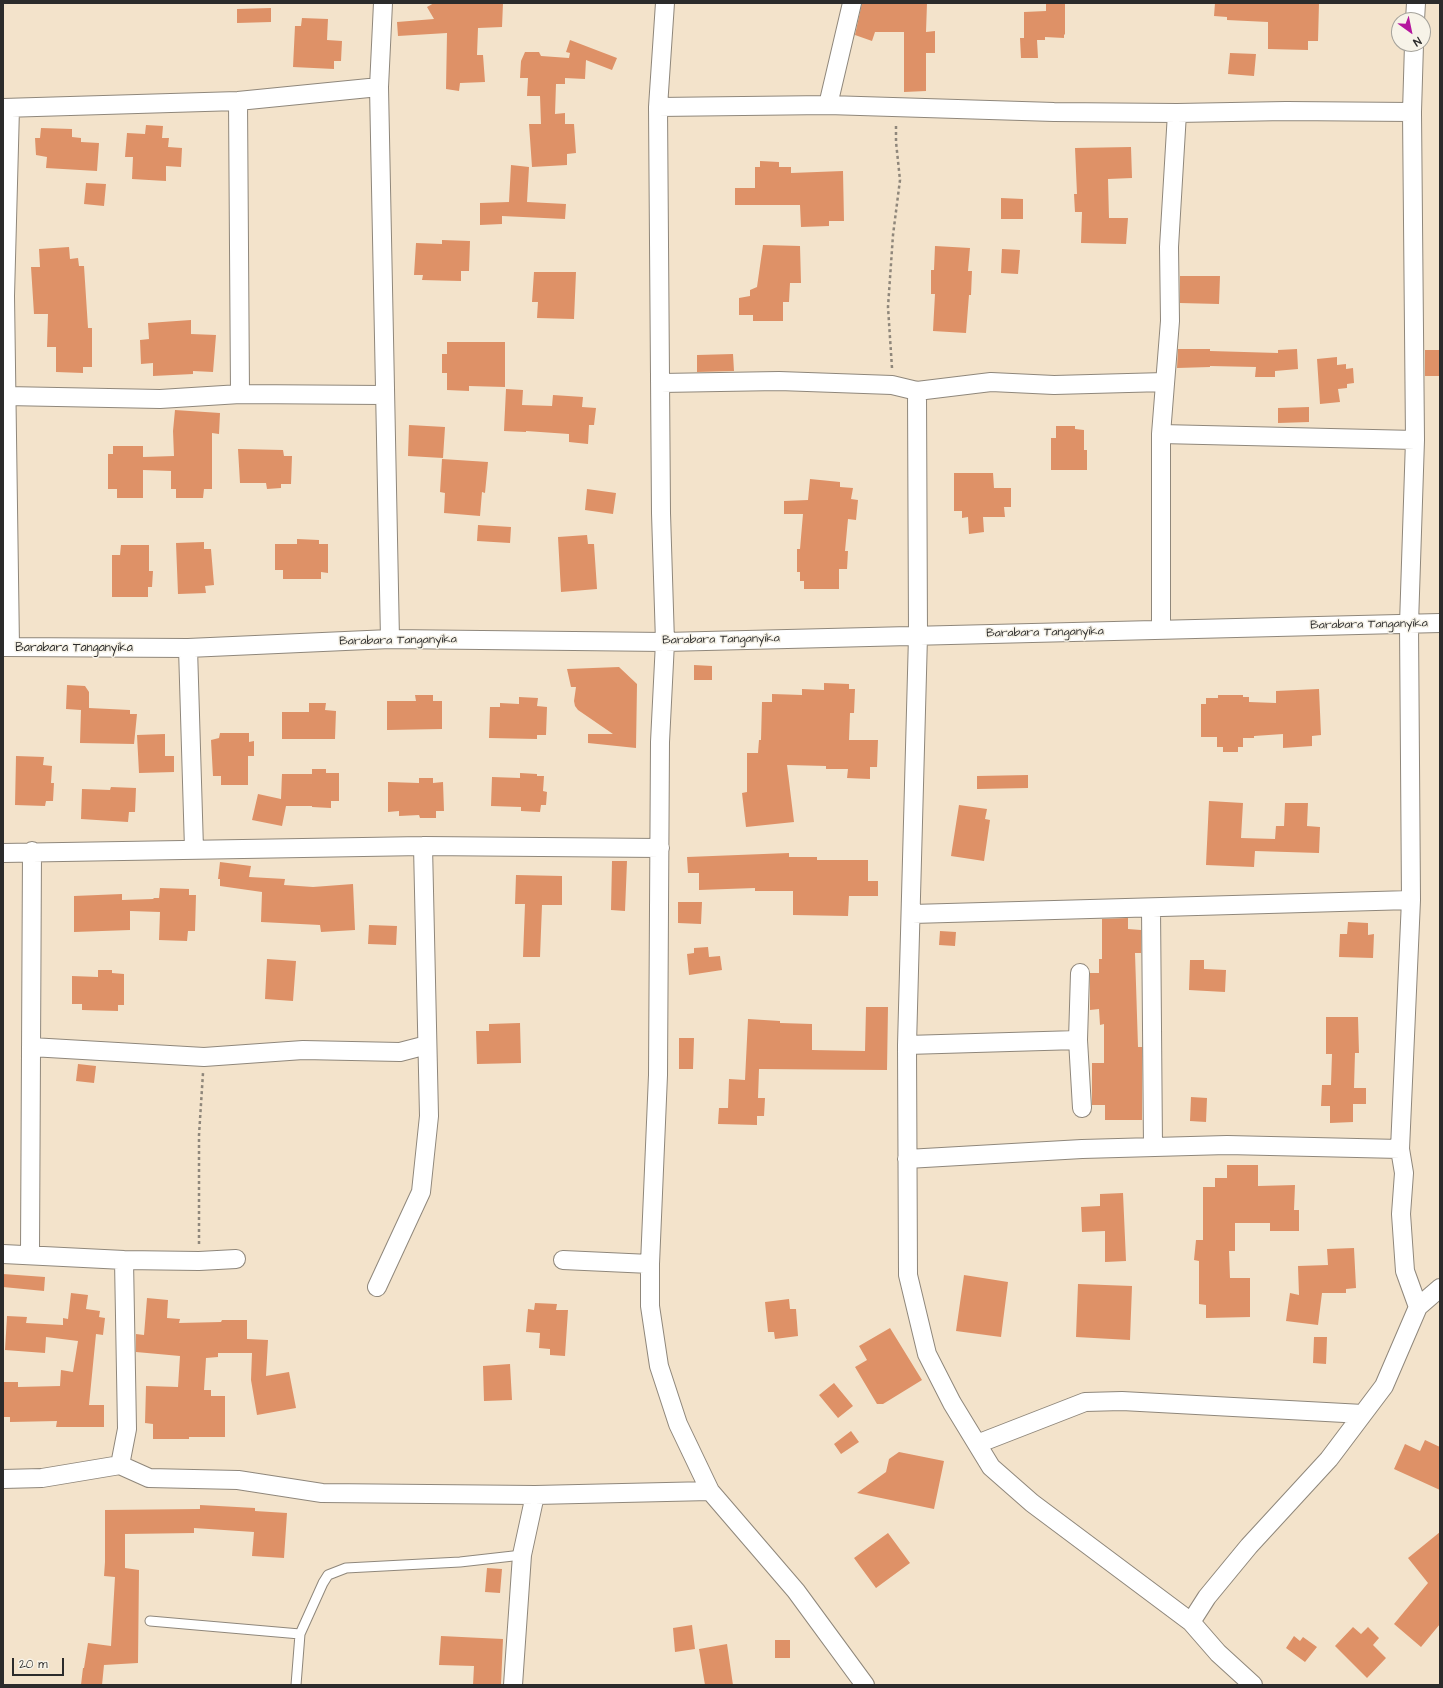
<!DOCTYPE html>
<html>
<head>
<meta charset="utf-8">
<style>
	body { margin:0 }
	#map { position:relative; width:1443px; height:1688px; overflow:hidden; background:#f3e3cb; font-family:"Architects Daughter",sans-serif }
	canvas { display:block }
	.frame { position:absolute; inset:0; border:4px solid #2b2b2b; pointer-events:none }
	.north { position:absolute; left:1391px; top:12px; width:40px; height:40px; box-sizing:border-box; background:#f7f3e8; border:1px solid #a5a39c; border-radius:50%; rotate:147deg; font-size:11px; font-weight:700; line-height:16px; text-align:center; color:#2b2b2b }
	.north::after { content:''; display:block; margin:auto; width:14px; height:18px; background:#b5179e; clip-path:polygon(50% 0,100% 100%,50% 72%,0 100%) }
	.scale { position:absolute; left:12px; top:1658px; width:52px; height:18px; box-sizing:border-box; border:2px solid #2b2b2b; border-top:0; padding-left:5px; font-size:12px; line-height:14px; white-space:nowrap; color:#2b2b2b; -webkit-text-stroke:3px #f7f3e8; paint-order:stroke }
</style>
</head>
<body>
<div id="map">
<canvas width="1443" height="1688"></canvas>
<div class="frame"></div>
<div class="north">N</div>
<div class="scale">20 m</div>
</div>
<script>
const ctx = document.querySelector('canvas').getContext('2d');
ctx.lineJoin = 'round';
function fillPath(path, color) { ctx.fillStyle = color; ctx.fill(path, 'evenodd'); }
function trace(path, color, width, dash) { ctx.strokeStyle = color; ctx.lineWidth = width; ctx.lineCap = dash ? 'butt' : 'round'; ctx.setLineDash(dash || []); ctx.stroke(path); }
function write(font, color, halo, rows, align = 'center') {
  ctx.font = font + ' "Architects Daughter",sans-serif'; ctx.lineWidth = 3; ctx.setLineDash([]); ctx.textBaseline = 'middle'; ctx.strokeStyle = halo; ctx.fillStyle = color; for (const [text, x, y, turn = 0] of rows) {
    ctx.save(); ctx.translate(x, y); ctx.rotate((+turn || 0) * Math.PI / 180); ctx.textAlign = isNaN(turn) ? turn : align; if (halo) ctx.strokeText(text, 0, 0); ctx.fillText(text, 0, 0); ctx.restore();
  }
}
const building = new Path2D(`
	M434 3H503L502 27 478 28 477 55H483L485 82 460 83 459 91 446 89 447 33 398 36 397 22 434 19 427 7Z
	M862 3H927L926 32 935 31V53H926V91L904 92V32H875L872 41 855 35Z
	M1215 3H1319L1318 41H1308V50L1268 49V22L1227 20V17L1214 16Z
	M1046 4H1065V35L1064 34V38L1045 37V40H1037L1038 58H1021L1020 38H1024V12L1046 11Z
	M271 8V22L237 23V9Z
	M302 18 328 19 327 40 342 41 341 61H334V69L293 67 295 26H301Z
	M570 40 617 58 612 70 586 60 585 79 565 78V84H556L555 114 565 113V124H574L576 153 567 154V165L532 167 529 124H541L540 96H527L528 78H520L521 61 525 52H539L541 56 569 58 570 53 566 52Z
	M1230 53 1256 54 1254 76 1228 74Z
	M146 125 163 126 162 138H169L168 147 182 148 181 167 166 166V181L132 179 133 157H125L127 133 145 134Z
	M41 128 72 129V137L81 138V142L99 143 97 171 46 168 47 157 36 155 35 138H40Z
	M1131 147 1132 178 1108 179 1109 218H1128L1126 244 1081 243 1082 212H1075L1074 194H1077L1075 148Z
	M760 161 779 162V167H791V173L843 171 844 221H829V226L801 227 800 205H735V188H755V167H760Z
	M511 165 529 167 527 202 566 204 565 219 502 216V224L480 225V203L509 202Z
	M86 183 106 184 104 206 84 204Z
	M1001 198 1023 199V219H1001Z
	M442 240 470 241 469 271H461V281L422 280 423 275H414L416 243 442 244Z
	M763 245 800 246 801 283H790L789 302H783V321H753V315H739V298L750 296V290L757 287Z
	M935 246 970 248 968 271H972L971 295H969L966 333 933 331 935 294H931V270H934Z
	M69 247 70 259 78 258 79 266H84L88 328H92V367H83V373L56 372V347H47L48 314H34L31 267H40L39 249Z
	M1002 249 1020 250 1018 274 1001 273Z
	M534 272H576L574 319 537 318 538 302H532Z
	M1180 276H1220L1219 304 1180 303Z
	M191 320V334L216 335 213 372 193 371V374L153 376V363L141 364 140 340 149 339 148 323Z
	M447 342H505V387L469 386V391L447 390V373H442V354H447Z
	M1178 349H1210V351L1278 353V350L1297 349 1298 369 1275 371V377H1255L1256 367 1210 366V367L1177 368Z
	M1425 350H1439L1440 376H1425Z
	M733 354 734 371 697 372V355Z
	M1337 357V365L1346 364V369L1353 368 1354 383 1347 384V388L1338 389 1340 402 1320 404 1317 359Z
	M506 389 523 390 522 405 552 406 553 395 583 397 582 407 596 408 594 425H589L588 444 569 442V434L526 431V432L504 431Z
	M1309 407V422L1278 423V408Z
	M175 410 220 413 219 434 212 433V489H204L203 498H176V489H171V471L143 470V498H117V489H108V454H113V446H143V457L174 456 173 431Z
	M409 425 445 427 443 458 408 456Z
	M1056 426H1075V429L1084 430V450H1087V470H1051V438H1056Z
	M238 449 283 450 284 456H292L291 484H281V488L267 489 266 483H240Z
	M442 459 488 462 485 493 482 492 480 516 444 513 445 493 440 492Z
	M954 473H993L994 488H1011V507H1004L1005 517H983L984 532 969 534 968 517 962 518V511H954Z
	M810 479 840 482V487L853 488 851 499 858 500 856 520 848 519 845 551H848L847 569H839V589H804V581H800V572H797V549H800L803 514H784V501L808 500Z
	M587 489 616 493 613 514 585 510Z
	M478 525 511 527 510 543 477 541Z
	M587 535 588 544H594L597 589 561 592 558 537Z
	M297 539 319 540V544H328V573L321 572V579H283V570H275V544H297Z
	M204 542V549H211L214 585 205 586 206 593 178 594 176 543Z
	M121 545H149V571H153L152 587H148V597H112V555H120Z
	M694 665 712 666V680H694Z
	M619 667 637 684 636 748 588 743V734H613L578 710 575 706 574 701 576 687H571L567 669Z
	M824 683 849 684V689H855L854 713H850L849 740H878L877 767H870V779L847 778 848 769H826V766L787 765 794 822 746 827 742 793 747 792V753H758L759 740H761L762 702H772V694L802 695V689L824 690Z
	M67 685 85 686 89 692V708L130 710V714H137L134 744 80 743 81 710 66 709Z
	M1319 689 1321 735 1312 736V746L1283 748V734L1254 736V738H1243V747H1238V752H1223V747H1217V737H1201V704H1206V698H1218V695H1243V697H1249V702L1276 703V691Z
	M415 695H433V701H442V729L387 730V701H416Z
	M519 697 538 698 537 706 547 707 546 735H537V739L489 738 490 707H500V703L519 704Z
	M309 703H326L325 710 336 711 335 739H282V712H309Z
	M220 733H249V742L254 741V756H248V785H221V776H213L211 740 219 738Z
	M165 734V756H174V772L139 773 137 735Z
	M16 756 44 757 43 765 52 766 51 783H54L53 801H46L45 806 15 805Z
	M312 769H326V773H339V801H331V808L312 807V806H286L282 826 252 820 258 794 281 799 282 774H312Z
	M520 773 537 774V776H544L543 791 547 792 546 805H541L540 812 521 811V807L491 806 492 777 520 778Z
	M1028 775V788L977 789V776Z
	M419 778H433V783L443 782 444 811H436V818H420L419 815 399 816V811L388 812V782L419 783Z
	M111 787 136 788 135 812H129L128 822 81 819 82 789 110 790Z
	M1209 801 1243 803 1241 838 1275 839 1276 826H1284L1285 803H1308L1307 826 1320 827 1319 853 1255 851 1254 867 1206 865Z
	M959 805 987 809 985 819 990 820 984 861 951 856Z
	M789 853V857H817V860H868V881H878V896H849L848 916 793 915V891H755V888L699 890V873H688L687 857Z
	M612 861H627L625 911 611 910Z
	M220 862 251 866 249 877 285 879 284 885 313 887 353 884 355 930 321 932 320 925 261 922 262 892 220 886V879H218Z
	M516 875 562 876V905H542L540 957H523L525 904H515Z
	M160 888 189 889V895H196L195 931H188L187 941 159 940 160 912 130 911V930L74 932V896L122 894V900L153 899 154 898H159Z
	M678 902H702L701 924 678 923Z
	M1128 918V929L1141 930V953H1135L1138 1047H1142V1120H1105V1105H1092V1063H1104V1024L1100 1025 1099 1009 1090 1010V973H1099V959H1102V919Z
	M1348 922 1368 923V935L1374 934 1373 958 1339 957 1340 934H1347Z
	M369 925 397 926 396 945 368 944Z
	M940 931 956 932 955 946 939 945Z
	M708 947 709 957 720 956 722 970 689 975 687 954 694 953V948Z
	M267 959 296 961 293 1001 265 999Z
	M1190 960H1204V969L1226 970 1225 992 1189 990Z
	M98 970H112V973L124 974V1005H118V1011L82 1010V1004H72V976L98 977Z
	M866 1007H888L887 1070 759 1069 758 1098H765L764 1116H757V1125L718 1124 719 1108H728L729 1079 745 1080 748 1019 780 1021V1023L812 1024V1050L865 1051Z
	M1326 1017H1358L1359 1053H1355L1354 1088H1366V1104H1353V1122L1330 1123V1106H1321L1322 1085H1331L1332 1054H1326Z
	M520 1023 521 1063 477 1064 476 1031H489V1024Z
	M679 1038H694L693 1069H679Z
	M78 1064 96 1066 94 1083 76 1081Z
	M1191 1097 1207 1098 1206 1122 1190 1121Z
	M1227 1165H1258V1186L1295 1185 1294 1210H1299V1231H1270V1223H1235V1251H1229L1230 1278H1250V1317L1206 1318V1305L1199 1304V1261L1194 1260 1196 1240H1203V1187H1215V1178H1227Z
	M1123 1193 1126 1261 1105 1262V1231L1082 1232 1081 1207 1100 1206V1194Z
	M1354 1248 1356 1288 1346 1289V1293H1322L1318 1325 1286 1321 1290 1293 1299 1295 1298 1266 1328 1265 1327 1249Z
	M3 1274 45 1277 44 1291 3 1287Z
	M964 1275 1008 1282 1001 1337 956 1331Z
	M1078 1284 1132 1286 1130 1340 1076 1337Z
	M71 1293 88 1295 86 1309 100 1311 99 1317 105 1318 103 1335 96 1334 89 1405H104V1427H56L57 1421 10 1422V1417H3V1382H18V1387L60 1386 61 1370 73 1372 78 1341 46 1337 45 1353 5 1350 7 1316 27 1317 26 1323 63 1325V1318L68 1319Z
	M147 1298 168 1300 167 1318 180 1319 179 1323 221 1322 222 1320H247V1339L268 1340 266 1376 289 1372 296 1408 257 1415 251 1380 252 1353H218V1357L206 1358 204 1390H211V1396H225V1437H189V1439H153V1424L145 1423 146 1386 178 1387 180 1356 136 1352V1334L144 1335Z
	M789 1299 790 1309H796L798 1336 775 1339 774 1332H768L765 1302Z
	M535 1303 557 1304 556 1310H568L565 1356 550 1355V1349L539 1348 540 1333 526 1332 528 1309 534 1310Z
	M890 1328 922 1380 883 1404H877L855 1367 867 1360 859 1346Z
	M1314 1337H1327L1326 1364 1313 1363Z
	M510 1364 512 1400 484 1401 483 1366Z
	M834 1383 853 1406 838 1418 819 1395Z
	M851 1431 859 1442 841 1454 834 1444Z
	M1425 1440 1440 1447V1490L1394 1469 1405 1444 1420 1451Z
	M899 1452 944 1461 934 1509 857 1493 886 1472 889 1459Z
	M200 1505 255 1508V1511L287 1513 284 1558 252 1556 254 1532 194 1528V1533L125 1534V1568L139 1570 138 1663 104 1665 102 1685H81L83 1668H84L88 1643 111 1646 115 1577 104 1576 105 1562V1510L200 1509Z
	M1440 1532V1624L1421 1647 1394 1624 1428 1583 1408 1558Z
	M888 1533 910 1563 876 1588 854 1558Z
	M487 1568 502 1569 500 1593 485 1592Z
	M692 1625 695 1649 675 1652 673 1628Z
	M1353 1627 1361 1634 1368 1627 1379 1638 1373 1645 1386 1658 1367 1678 1335 1646Z
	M441 1636 503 1639 501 1685H473L474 1666 439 1665Z
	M1294 1636 1300 1641 1303 1637 1317 1647 1305 1662 1286 1648Z
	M775 1640H790V1658H775Z
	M727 1644 733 1685H705L699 1649Z`);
const path = new Path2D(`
	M892 368 888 307 893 235 900 180 896 142V124
	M199 1244V1135L203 1073`);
const lane = new Path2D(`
	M150 1621 300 1634
	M296 1685 300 1634 323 1583 328 1575 346 1568 460 1562 522 1555`);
const street = new Path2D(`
	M383 3 379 87 390 639
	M665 3 658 107 661 513 665 642 660 742 658 1075 650 1264V1306L659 1366 678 1424 710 1491 796 1591 865 1685
	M1415 20 1416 3
	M238 101 240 394
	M828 105 852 3
	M658 107 828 105 1054 112 1177 113 1286 111 1412 112
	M3 108 238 101 379 87
	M10 108 5 296 10 647
	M661 383 779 381 892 385 917 391 991 382 1054 385 1165 382
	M917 391 918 636 907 1045 908 1275 927 1354 952 1403 991 1467 1032 1503 1191 1622
	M6 396 160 399 240 394 384 395
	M1161 434 1415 440
	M1161 630V434L1170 321 1169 247 1177 113
	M3 647 188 648 390 639 665 642 1440 623
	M188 648 194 849
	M3 853 423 846 660 848
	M1151 908 1153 1147
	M912 914 1411 900
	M1080 973 1078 1040 1082 1108
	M907 1045 1078 1040
	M31 1047 204 1057 303 1050 400 1052 427 1045
	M907 1159 1082 1149 1227 1145 1400 1149
	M3 1254 124 1260 199 1261 236 1259
	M30 1254 32 851
	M563 1260 650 1264
	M377 1287 421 1192 429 1116 423 846
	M1418 1307 1440 1288
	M977 1444 1085 1402 1122 1401 1363 1414
	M120 1465 127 1429 124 1260
	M3 1479 42 1478 120 1465 149 1478 238 1480 322 1493 535 1495 710 1491
	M513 1685 522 1555 535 1495
	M1253 1685 1218 1653 1191 1622 1207 1597 1249 1546 1329 1459 1384 1386 1418 1307 1405 1271 1401 1214 1404 1173 1400 1149 1411 900 1409 624 1415 440 1412 112 1414 44`);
const streetNames = [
	["Barabara Tanganyika",1369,625,-1],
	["Barabara Tanganyika",1045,633,-1],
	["Barabara Tanganyika",721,640,-1],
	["Barabara Tanganyika",398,641,-1],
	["Barabara Tanganyika",74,648]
];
fillPath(building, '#de9167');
trace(lane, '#8f877b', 11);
trace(street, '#8f877b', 20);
trace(path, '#8f877b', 2.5, [3, 3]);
trace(lane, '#fff', 9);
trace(street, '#fff', 18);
write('12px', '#2b2b2b', '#f7f3e8', streetNames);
</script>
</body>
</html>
